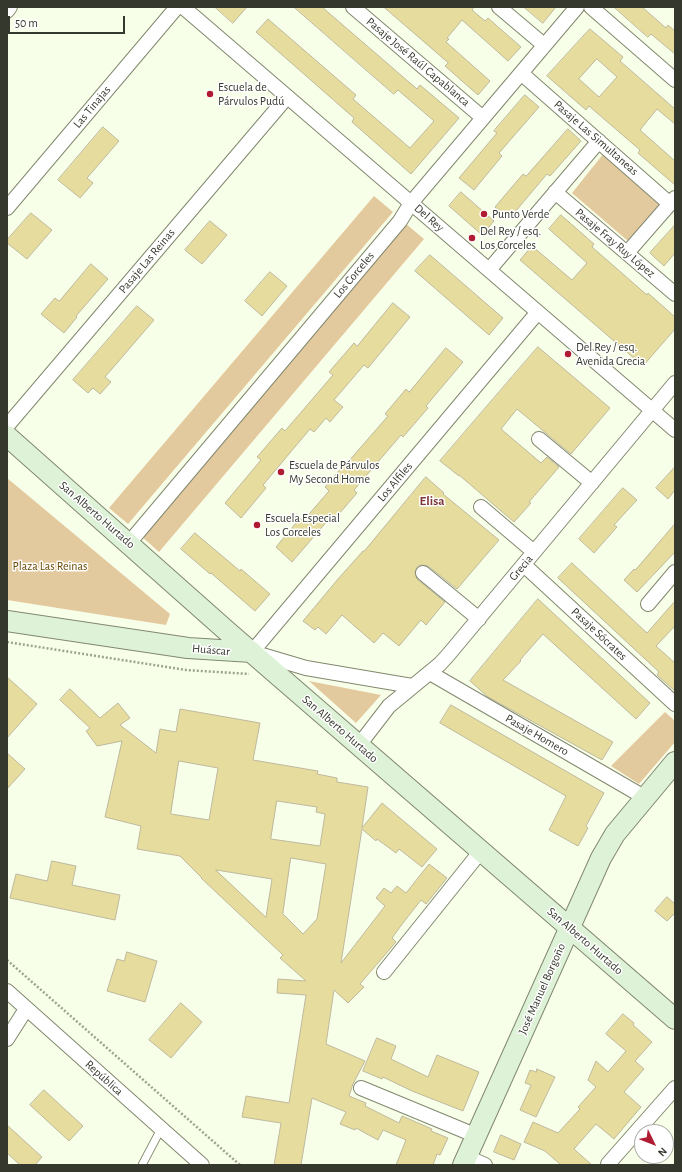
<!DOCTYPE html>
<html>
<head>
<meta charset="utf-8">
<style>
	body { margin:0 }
	#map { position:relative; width:682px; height:1172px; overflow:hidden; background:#f8ffe8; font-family:"Alegreya Sans",sans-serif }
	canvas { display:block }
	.frame { position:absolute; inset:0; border:8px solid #35382d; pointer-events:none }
	.north { position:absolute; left:634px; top:1124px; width:40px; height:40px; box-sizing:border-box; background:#fff; border:1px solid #aeafab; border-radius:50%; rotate:133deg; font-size:11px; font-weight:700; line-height:16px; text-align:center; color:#35382d }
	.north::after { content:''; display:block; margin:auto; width:14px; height:18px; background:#af1b31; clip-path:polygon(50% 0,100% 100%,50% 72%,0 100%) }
	.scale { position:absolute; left:8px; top:16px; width:117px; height:18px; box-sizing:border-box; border:2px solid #35382d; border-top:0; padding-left:5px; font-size:12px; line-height:14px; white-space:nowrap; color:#35382d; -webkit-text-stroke:3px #fff; paint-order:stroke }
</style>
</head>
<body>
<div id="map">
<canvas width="682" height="1172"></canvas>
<div class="frame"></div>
<div class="north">N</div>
<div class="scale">50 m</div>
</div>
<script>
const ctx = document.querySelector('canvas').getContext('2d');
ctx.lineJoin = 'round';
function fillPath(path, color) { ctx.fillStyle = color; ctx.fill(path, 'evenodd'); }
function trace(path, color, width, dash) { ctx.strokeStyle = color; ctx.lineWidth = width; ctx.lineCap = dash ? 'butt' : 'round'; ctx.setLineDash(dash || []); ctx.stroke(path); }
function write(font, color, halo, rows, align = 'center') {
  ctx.font = font + ' "Alegreya Sans",sans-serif'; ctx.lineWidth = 3; ctx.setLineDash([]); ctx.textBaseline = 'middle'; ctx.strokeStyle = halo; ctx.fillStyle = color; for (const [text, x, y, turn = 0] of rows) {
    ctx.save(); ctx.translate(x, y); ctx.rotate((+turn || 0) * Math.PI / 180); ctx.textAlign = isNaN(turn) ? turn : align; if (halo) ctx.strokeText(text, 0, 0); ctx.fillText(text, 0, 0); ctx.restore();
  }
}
const green = new Path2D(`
	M604 153 661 203 628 241 572 193Z
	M374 196 393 212 128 524 109 508Z
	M405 223 424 239 159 552 140 535Z
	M7 478 170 614 166 625 7 600Z
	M309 681 381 695 356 723Z
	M665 712 675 721V742L639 784 611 766Z`);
const building = new Path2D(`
	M215 7H247L233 23Z
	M294 7H322L417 89 420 85 459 118 411 174 352 122 354 118 256 32 268 19 356 95 353 99 410 148 434 121 398 90 394 94Z
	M384 7H474L472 10 485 21 488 18 521 47 508 61 462 20 447 38 449 39 446 42 490 81 478 95 445 66 448 63Z
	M524 7H556L543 23Z
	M614 7H642L666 28 668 25 675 31V54L651 34 648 37Z
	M590 29 623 57 620 61 675 109V124L657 109 640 130 675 161V185L638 153 640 150 589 106 586 110 547 76ZM597 59 617 77 599 97 579 79Z
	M525 95 539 107 499 153 502 156 474 190 459 178 497 133 494 131Z
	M103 127 119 141 87 178 93 183 80 198 58 180Z
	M568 129 581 141 550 176 547 174 509 219 495 207 523 174 526 176Z
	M461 192 494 221 482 235 449 206Z
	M31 213 52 230 27 259 7 243V240Z
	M561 215 594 244 592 247 647 295 648 293 675 317V329L643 366 520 260 532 246 572 280 587 263 549 229Z
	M210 221 227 235 202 264 185 250Z
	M675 225V253L664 266 650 253Z
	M430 255 503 318 489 335 415 271Z
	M91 264 108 279 76 316 77 317 64 333 41 314 55 298 59 301Z
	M270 272 287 286 262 316 245 301Z
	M393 303 410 317 368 368 364 365 334 400 343 407 330 422 326 418 314 432 310 429 263 485 266 488 241 518 225 503 261 460 257 457 282 428 285 431 333 375 329 372 354 343 357 346Z
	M137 306 154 320 105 377 111 382 100 394 93 388 88 393 73 380Z
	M538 347 610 408 571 454 517 409 501 429 541 463 547 457 559 467 529 502 531 503 514 522 459 475V476L440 461Z
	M446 348 463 362 426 406 428 408 403 437 401 435 354 490 357 493 332 522 329 519 292 562 276 547 300 518 303 521 329 491 325 487 347 461 348 462 388 416 385 414 406 389 409 392Z
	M675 467V490L668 499 656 488Z
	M426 477 444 493 443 494 499 540 457 589 428 566 420 565 417 567 415 572 417 579 445 602 426 625 421 620 399 646 383 633 374 643 342 615 326 634 318 627 315 630 303 621 338 579 363 551H364Z
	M623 488 637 500 614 525 617 527 594 553 579 539Z
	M675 524V552L637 592 624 580 634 569 635 570Z
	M195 533 240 571 241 569 270 594 255 611 211 573 210 574 181 549Z
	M572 563 647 633 675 601V626L656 646 675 663V691L657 675 659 672 558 578Z
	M538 599 650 703 636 719 543 634 520 660 521 661 503 680 613 742 602 760 488 697 470 681Z
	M7 677 37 704 7 738Z
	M70 689 100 718 118 703 130 718 120 725 156 753 160 729 176 732 180 709 260 723 253 760 318 771 317 774 337 778V782L368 787 362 828 382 803 437 849 422 867 399 849 396 853 377 839 376 841 362 829 341 963 385 906 376 898 384 888 391 893 397 886 406 893 429 864 447 878 426 904 421 900 403 923 392 938 396 942 360 984 364 987 348 1003 334 990 326 1044 365 1061 353 1084 349 1096 366 1103 365 1106 399 1123 402 1116 432 1129 431 1131 448 1138 440 1155 437 1154 433 1165H396L406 1140 383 1130 378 1140 356 1128 355 1130 340 1124 346 1112 312 1098 301 1165H274L281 1123 242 1117 246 1096 289 1103 306 995 277 993 278 979 306 981 280 958 283 955 201 878H202L180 856 137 849 141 826 105 817 122 741 97 746 86 731 90 728 60 700ZM179 761 218 768 209 820 171 814ZM277 801 317 807 316 812 325 814 320 846 271 839ZM291 858 326 864 317 919 303 934 283 914ZM216 870 272 879 266 917Z
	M451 705 604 793 586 826 588 828 578 846 549 830 566 796 440 723Z
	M7 753 25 769 7 789Z
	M52 861 76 866 72 885 120 895 115 920 10 898 16 874 47 881Z
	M667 897 675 904V913L667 921 655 911Z
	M127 952 157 961 145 1002 107 991 117 959 124 961Z
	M181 1003 202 1022 171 1058 149 1040Z
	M623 1014 634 1023 633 1025 652 1042 635 1061 644 1069 624 1092 641 1107 614 1139 596 1124 574 1149 592 1165H561L545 1151 524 1142 533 1122 558 1133 580 1109 578 1107 596 1087 588 1080 596 1061 608 1072 626 1051 606 1034Z
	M377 1038 396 1046 391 1059 428 1077 437 1055 479 1072 463 1111 412 1091 383 1077 382 1079 363 1071Z
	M537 1069 555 1077 536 1117 520 1110 531 1085 525 1083 530 1070 536 1072Z
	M44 1090 83 1126 69 1141 30 1105Z
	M7 1125 42 1157 35 1165H20L7 1153Z
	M501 1135 521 1144 514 1160 494 1152Z`);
const path = new Path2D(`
	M7 642 186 670 249 674
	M7 960 240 1165`);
const lane = new Path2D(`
	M142 1165 161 1129`);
const street = new Path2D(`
	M183 7 675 430
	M353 7 483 118
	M499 7 544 45
	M591 7 675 80
	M7 11 10 7
	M521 73 670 204
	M555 192 675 294
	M7 208 177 7
	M627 253 675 198
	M489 270 599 141
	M7 426 287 97
	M539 439 592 483
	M481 507 534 552
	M129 543 400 221 411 203 577 7
	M524 565 675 704
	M423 573 479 619
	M648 604 675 572
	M430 673 644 797
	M412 686 306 668 252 652 538 312
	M359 745 389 706 440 664 449 654 675 383
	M384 972 481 851
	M7 991 202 1165
	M7 1039 26 1009
	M361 1088 477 1136
	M467 1157 485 1165
	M608 1164 675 1088`);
const secondary = new Path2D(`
	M7 436 228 632 675 1019
	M7 621 188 648 252 652
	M463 1165 601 858 615 834 675 762`);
const markers = [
	[210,94,4,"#af1b31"],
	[484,214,4,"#af1b31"],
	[472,238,4,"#af1b31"],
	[568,354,4,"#af1b31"],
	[281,472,4,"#af1b31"],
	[257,525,4,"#af1b31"]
];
const streetNames = [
	["Pasaje José Raúl Capablanca",418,62,40],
	["Las Tinajas",92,107,-50],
	["Pasaje Las Simultaneas",596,138,41],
	["Del Rey",429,218,41],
	["Pasaje Fray Ruy López",615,243,40],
	["Pasaje Las Reinas",147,261,-50],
	["Los Corceles",354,275,-50],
	["Los Alfiles",395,482,-50],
	["San Alberto Hurtado",97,515,41],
	["Grecia",521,568,-50],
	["Pasaje Sócrates",599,634,43],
	["Huáscar",211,650,5],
	["San Alberto Hurtado",340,729,41],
	["Pasaje Homero",537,735,30],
	["San Alberto Hurtado",585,941,41],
	["José Manuel Borgoño",542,989,-66],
	["República",104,1078,42]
];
const poiNames = [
	["Escuela de",218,87],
	["Párvulos Pudú",218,101],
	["Punto Verde",492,214],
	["Del Rey / esq.",480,231],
	["Los Corceles",480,245],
	["Del Rey / esq.",576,347],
	["Avenida Grecia",576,361],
	["Escuela de Párvulos",289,465],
	["My Second Home",289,479],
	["Escuela Especial",265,518],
	["Los Corceles",265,532]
];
const parkNames = [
	["Plaza Las Reinas",50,566]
];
const neighbourhoodNames = [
	["Elisa",432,501]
];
fillPath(green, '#e3c99e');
fillPath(building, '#e6dc9d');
trace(building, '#beb99e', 1);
trace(lane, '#82886f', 9);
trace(street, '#82886f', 16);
trace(secondary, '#82886f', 22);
trace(path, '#9da291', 2.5, [2, 2]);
trace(lane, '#fff', 7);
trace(street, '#fff', 14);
trace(secondary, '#ddf2d7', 20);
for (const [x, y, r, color] of markers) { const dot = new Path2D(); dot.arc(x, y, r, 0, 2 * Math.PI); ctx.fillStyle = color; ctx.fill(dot); trace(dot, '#fff', 1.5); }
write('12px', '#35382d', '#fff', streetNames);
write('12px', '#35382d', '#fff', poiNames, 'left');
write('12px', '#684800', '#fff', parkNames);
write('bold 13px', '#7f3739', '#fff', neighbourhoodNames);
</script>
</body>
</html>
